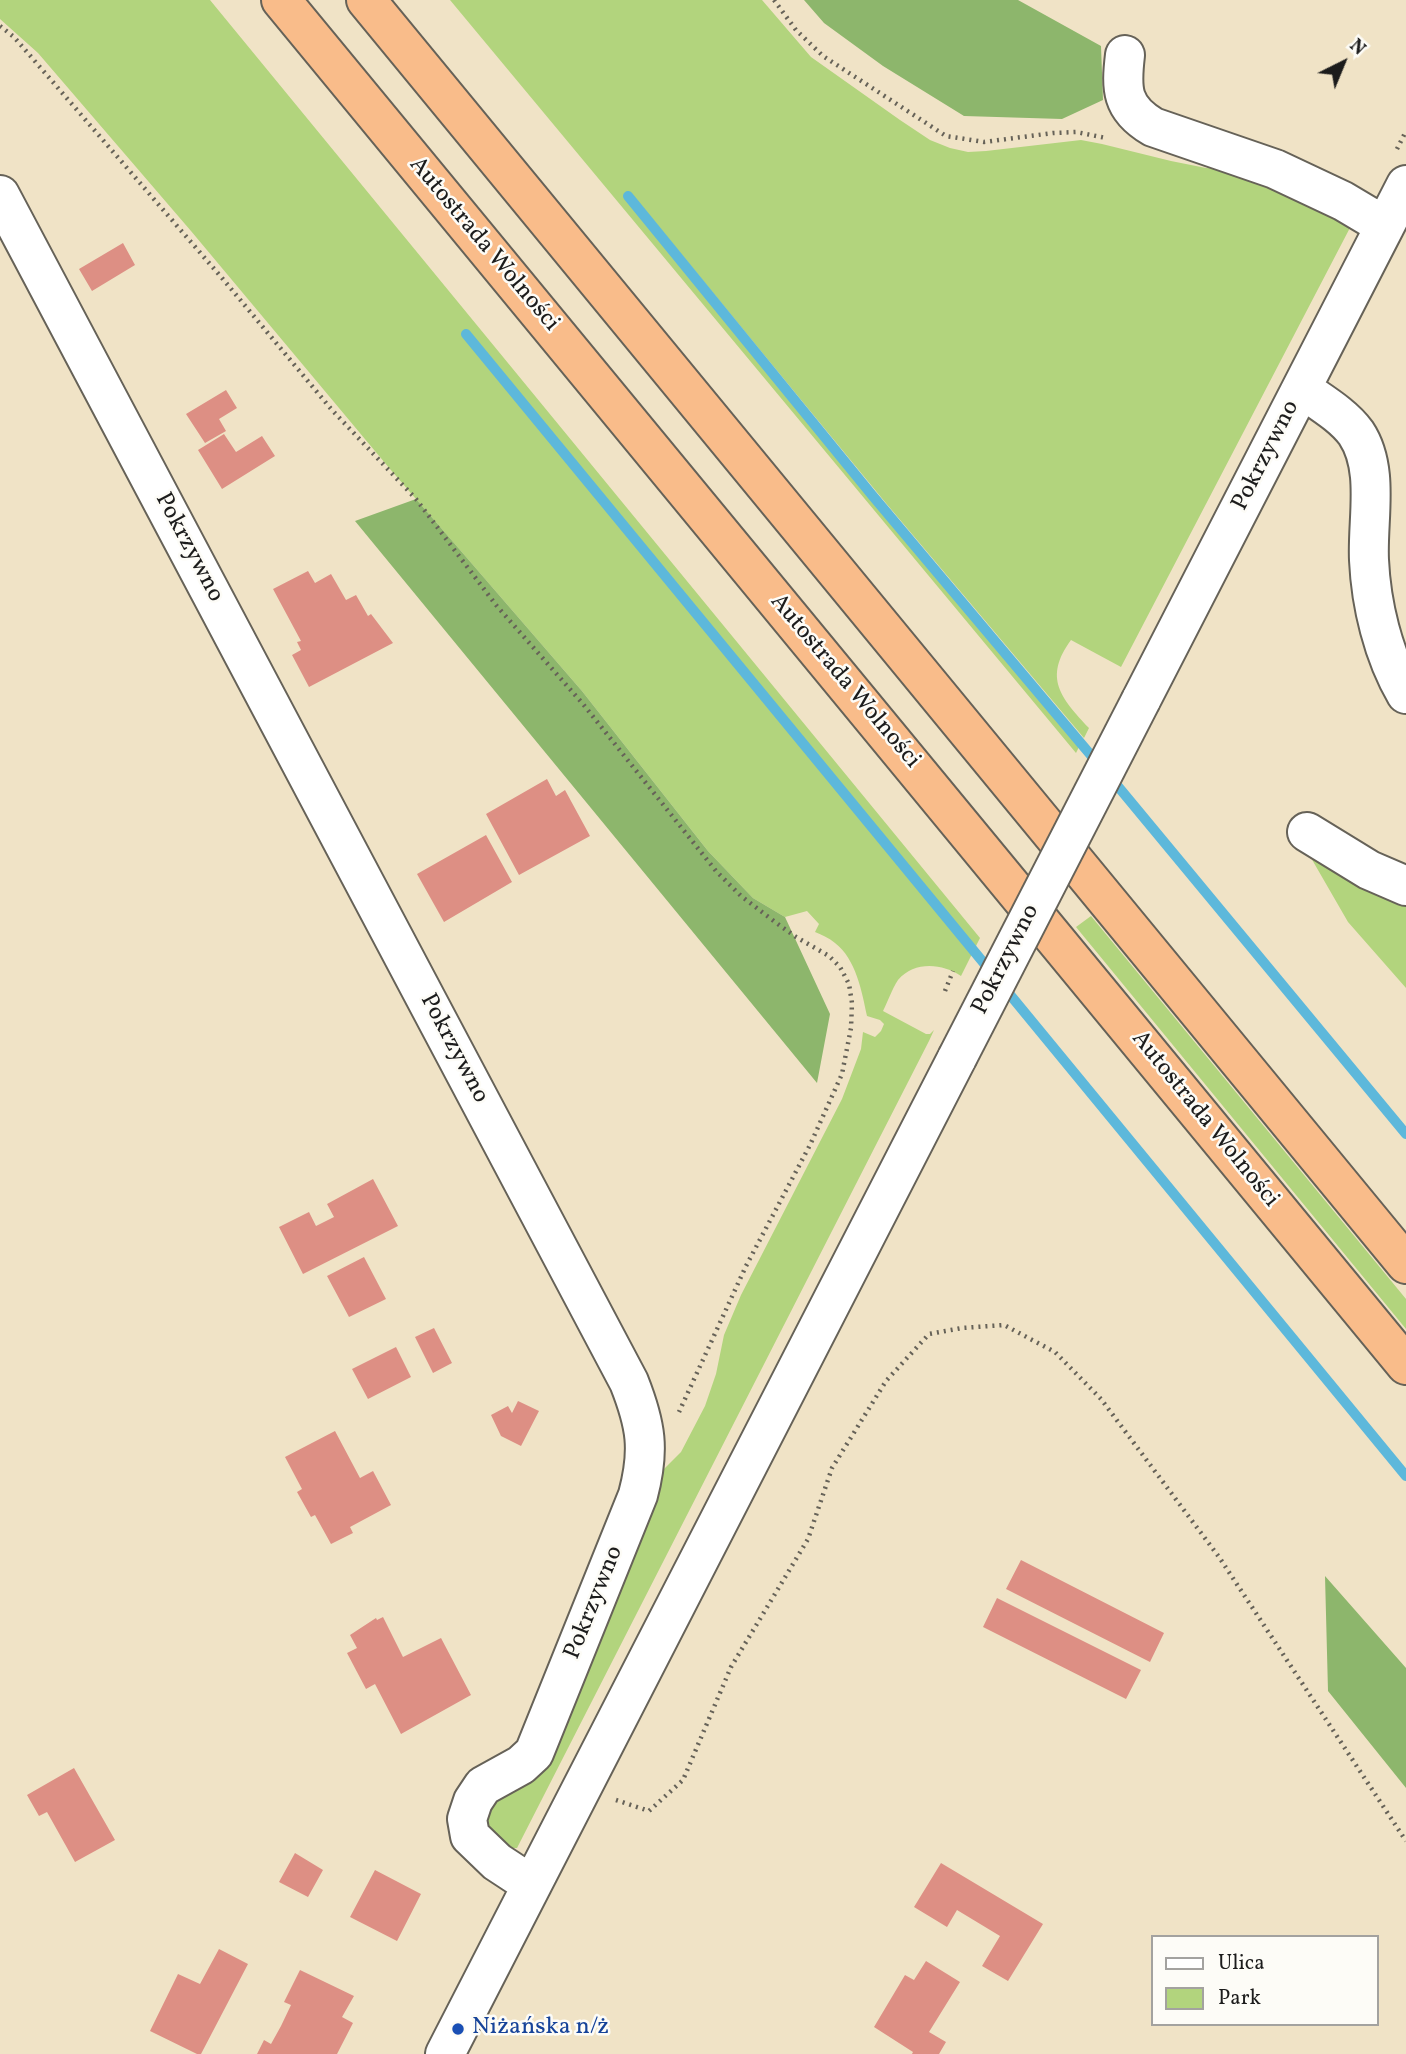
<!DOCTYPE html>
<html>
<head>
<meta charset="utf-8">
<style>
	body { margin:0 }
	#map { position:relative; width:1406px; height:2054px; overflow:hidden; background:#f0e3c6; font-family:Vollkorn,serif }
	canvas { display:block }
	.legend { position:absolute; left:1151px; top:1935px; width:228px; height:91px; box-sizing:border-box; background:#fdfcf7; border:2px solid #a3a29f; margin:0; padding:9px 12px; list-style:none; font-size:21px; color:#1c1c1c }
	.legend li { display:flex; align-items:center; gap:14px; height:35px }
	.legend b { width:35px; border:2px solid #a3a29f }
	.north { position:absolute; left:1308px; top:28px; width:70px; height:70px; -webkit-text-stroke:5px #fdfcf7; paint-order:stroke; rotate:43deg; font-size:19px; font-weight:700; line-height:28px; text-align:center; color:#1c1c1c }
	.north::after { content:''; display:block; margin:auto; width:24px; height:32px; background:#1c1c1c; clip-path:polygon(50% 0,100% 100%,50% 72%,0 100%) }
</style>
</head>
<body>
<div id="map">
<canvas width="1406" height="2054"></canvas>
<ul class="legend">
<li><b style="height:9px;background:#fff"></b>Ulica</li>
<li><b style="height:19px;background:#b2d47d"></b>Park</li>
</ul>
<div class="north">N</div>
</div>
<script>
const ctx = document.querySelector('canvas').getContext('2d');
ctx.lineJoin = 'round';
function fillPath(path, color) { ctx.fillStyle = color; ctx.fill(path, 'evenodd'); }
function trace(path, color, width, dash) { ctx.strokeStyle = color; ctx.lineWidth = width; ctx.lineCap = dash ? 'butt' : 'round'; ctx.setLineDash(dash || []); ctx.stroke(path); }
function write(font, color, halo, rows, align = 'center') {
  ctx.font = font + ' Vollkorn,serif'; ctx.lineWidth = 5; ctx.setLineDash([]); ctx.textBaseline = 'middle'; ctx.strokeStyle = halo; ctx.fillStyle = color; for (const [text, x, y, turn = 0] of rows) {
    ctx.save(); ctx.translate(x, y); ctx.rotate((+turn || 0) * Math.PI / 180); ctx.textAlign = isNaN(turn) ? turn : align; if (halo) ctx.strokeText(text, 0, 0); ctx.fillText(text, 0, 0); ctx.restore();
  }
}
const green = new Path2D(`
	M0 0H210L980 938 961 976C942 963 914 961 898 980 892 989 888 1001 883 1011L926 1034H930L934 1030 929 1041 517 1848H506L490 1838 485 1819 656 1477 681 1452 705 1406 716 1374 724 1335 741 1295 842 1099 861 1049 863 1032 875 1037 881 1031 884 1024 880 1020 867 1016C862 992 856 959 835 943 829 938 822 935 815 932L819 924 807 911 785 917 753 898 708 851 582 691 390 469 191 231 38 53 0 19Z
	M450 0H762L811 57 900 120 930 140 950 148 968 152 986 151 1081 140 1102 144 1171 161 1206 168 1234 169 1353 222 1121 667 1071 640C1043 678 1061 698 1089 728L1084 738 885 502 631 193 625 199 961 607 1080 745 1076 753Z
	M1303 844 1406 897V988L1348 922Z
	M1091 916 1406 1299V1329L1076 927Z`);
const forest = new Path2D(`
	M804 0H1018L1101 46 1103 100 1062 119 964 116 883 66 824 23Z
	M416 499 582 691 708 851 753 898 785 917 830 1014 817 1083 355 521Z
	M1325 1576 1406 1668V1788L1328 1691Z`);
const stream = new Path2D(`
	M628 196 872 495 1100 766
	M466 334 992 973
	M1111 778 1406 1134
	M1002 985 1406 1476`);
const building = new Path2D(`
	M123 243 135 265 92 291 79 269Z
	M226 390 237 408 219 419 226 431 205 443 186 414Z
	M224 434 236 452 262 436 275 456 222 489 198 450Z
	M308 571 315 583 331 574 346 600 356 595 368 616 371 614 393 643 309 687 292 655 301 650 297 642 301 641 273 589Z
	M547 779 556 796 565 790 590 836 519 875 486 814Z
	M486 835 512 882 444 922 417 874Z
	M373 1179 398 1226 303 1274 279 1227 309 1212 316 1226 334 1217 327 1204Z
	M364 1257 386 1299 349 1317 327 1276Z
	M434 1328 452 1363 433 1373 415 1337Z
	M396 1347 411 1377 368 1399 352 1369Z
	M518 1401 539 1411 521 1446 501 1436 491 1415 508 1406 512 1413Z
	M335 1431 360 1478 373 1471 391 1505 350 1527 353 1533 331 1544 315 1515 311 1517 297 1492 302 1489 285 1457Z
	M1021 1560 1164 1633 1150 1662 1006 1589Z
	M997 1598 1141 1670 1126 1699 983 1627Z
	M383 1617 403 1657 441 1638 471 1695 401 1734 375 1684 366 1689 347 1653 357 1648 350 1635 376 1618 377 1620Z
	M74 1768 115 1840 75 1862 47 1812 39 1816 27 1795Z
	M295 1853 323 1870 308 1897 279 1882Z
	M941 1863 1043 1924 1008 1981 982 1966 1000 1936 957 1910 947 1927 914 1907Z
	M375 1870 421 1894 397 1941 350 1917Z
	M219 1949 248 1964 201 2054H197L150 2031 178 1974 200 1984Z
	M926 1961 960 1982 929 2032 946 2042 939 2054H912L913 2052 874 2027 905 1975 914 1980Z
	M300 1970 354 1996 342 2017 353 2023 337 2054H257L264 2040 271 2044 281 2026 291 2005 284 2002Z`);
const path = new Path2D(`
	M774 0 796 30 823 56 946 136 984 142 1053 133 1076 132 1106 138
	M0 26 14 37 222 278 332 410 416 499 496 605 583 704 716 871 741 896 775 922 796 937 829 956 840 967 849 984 852 1003 851 1028 842 1074 810 1145 746 1266 679 1412
	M1397 149 1406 131
	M945 991 953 971
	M616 1800 649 1811 683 1780 731 1667 808 1539 832 1468 886 1381 929 1334 962 1328 1004 1325 1055 1352 1101 1399 1219 1557 1406 1841`);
const minor = new Path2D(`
	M1125 55C1121 89 1121 108 1153 127L1275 169 1343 201 1385 226
	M0 195 629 1382C646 1425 650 1450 638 1495L534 1753 521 1765 483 1786 473 1801 467 1819 470 1836 497 1862 532 1885
	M1302 389C1320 402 1343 415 1356 433 1380 469 1367 519 1369 560 1371 604 1383 655 1406 694
	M1141 700 1406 185
	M1307 832 1369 870 1406 886
	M445 2054 957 1058`);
const highway = new Path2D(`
	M281 0 1406 1365
	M366 0 1406 1264`);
const minorBridge = new Path2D(`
	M957 1058 1141 700`);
const markers = [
	[458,2029,7,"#1a4fb4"]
];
const streetNames = [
	["Autostrada Wolności",483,245,50],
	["Pokrzywno",1267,456,-63],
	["Pokrzywno",188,548,62],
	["Autostrada Wolności",844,682,50],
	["Pokrzywno",1007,960,-63],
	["Pokrzywno",453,1049,62],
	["Autostrada Wolności",1204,1120,51],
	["Pokrzywno",595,1603,-68]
];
const transitNames = [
	["Niżańska n/ż",472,2029]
];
fillPath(green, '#b2d47d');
fillPath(forest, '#8db66c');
trace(stream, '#5db8db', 10);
fillPath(building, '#dd8f84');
trace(minor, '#666258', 42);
trace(highway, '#666258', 42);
trace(path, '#666258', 4.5, [2, 5]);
trace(minor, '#fff', 38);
trace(highway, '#f9bc8a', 38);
trace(minorBridge, '#666258', 42, []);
trace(minorBridge, '#fff', 38);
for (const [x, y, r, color] of markers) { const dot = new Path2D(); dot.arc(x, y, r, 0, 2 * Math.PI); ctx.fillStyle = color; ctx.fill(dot); trace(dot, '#fdfcf7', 2.5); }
write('24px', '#1c1c1c', '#fdfcf7', streetNames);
write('24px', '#164399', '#fdfcf7', transitNames, 'left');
</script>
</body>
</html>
